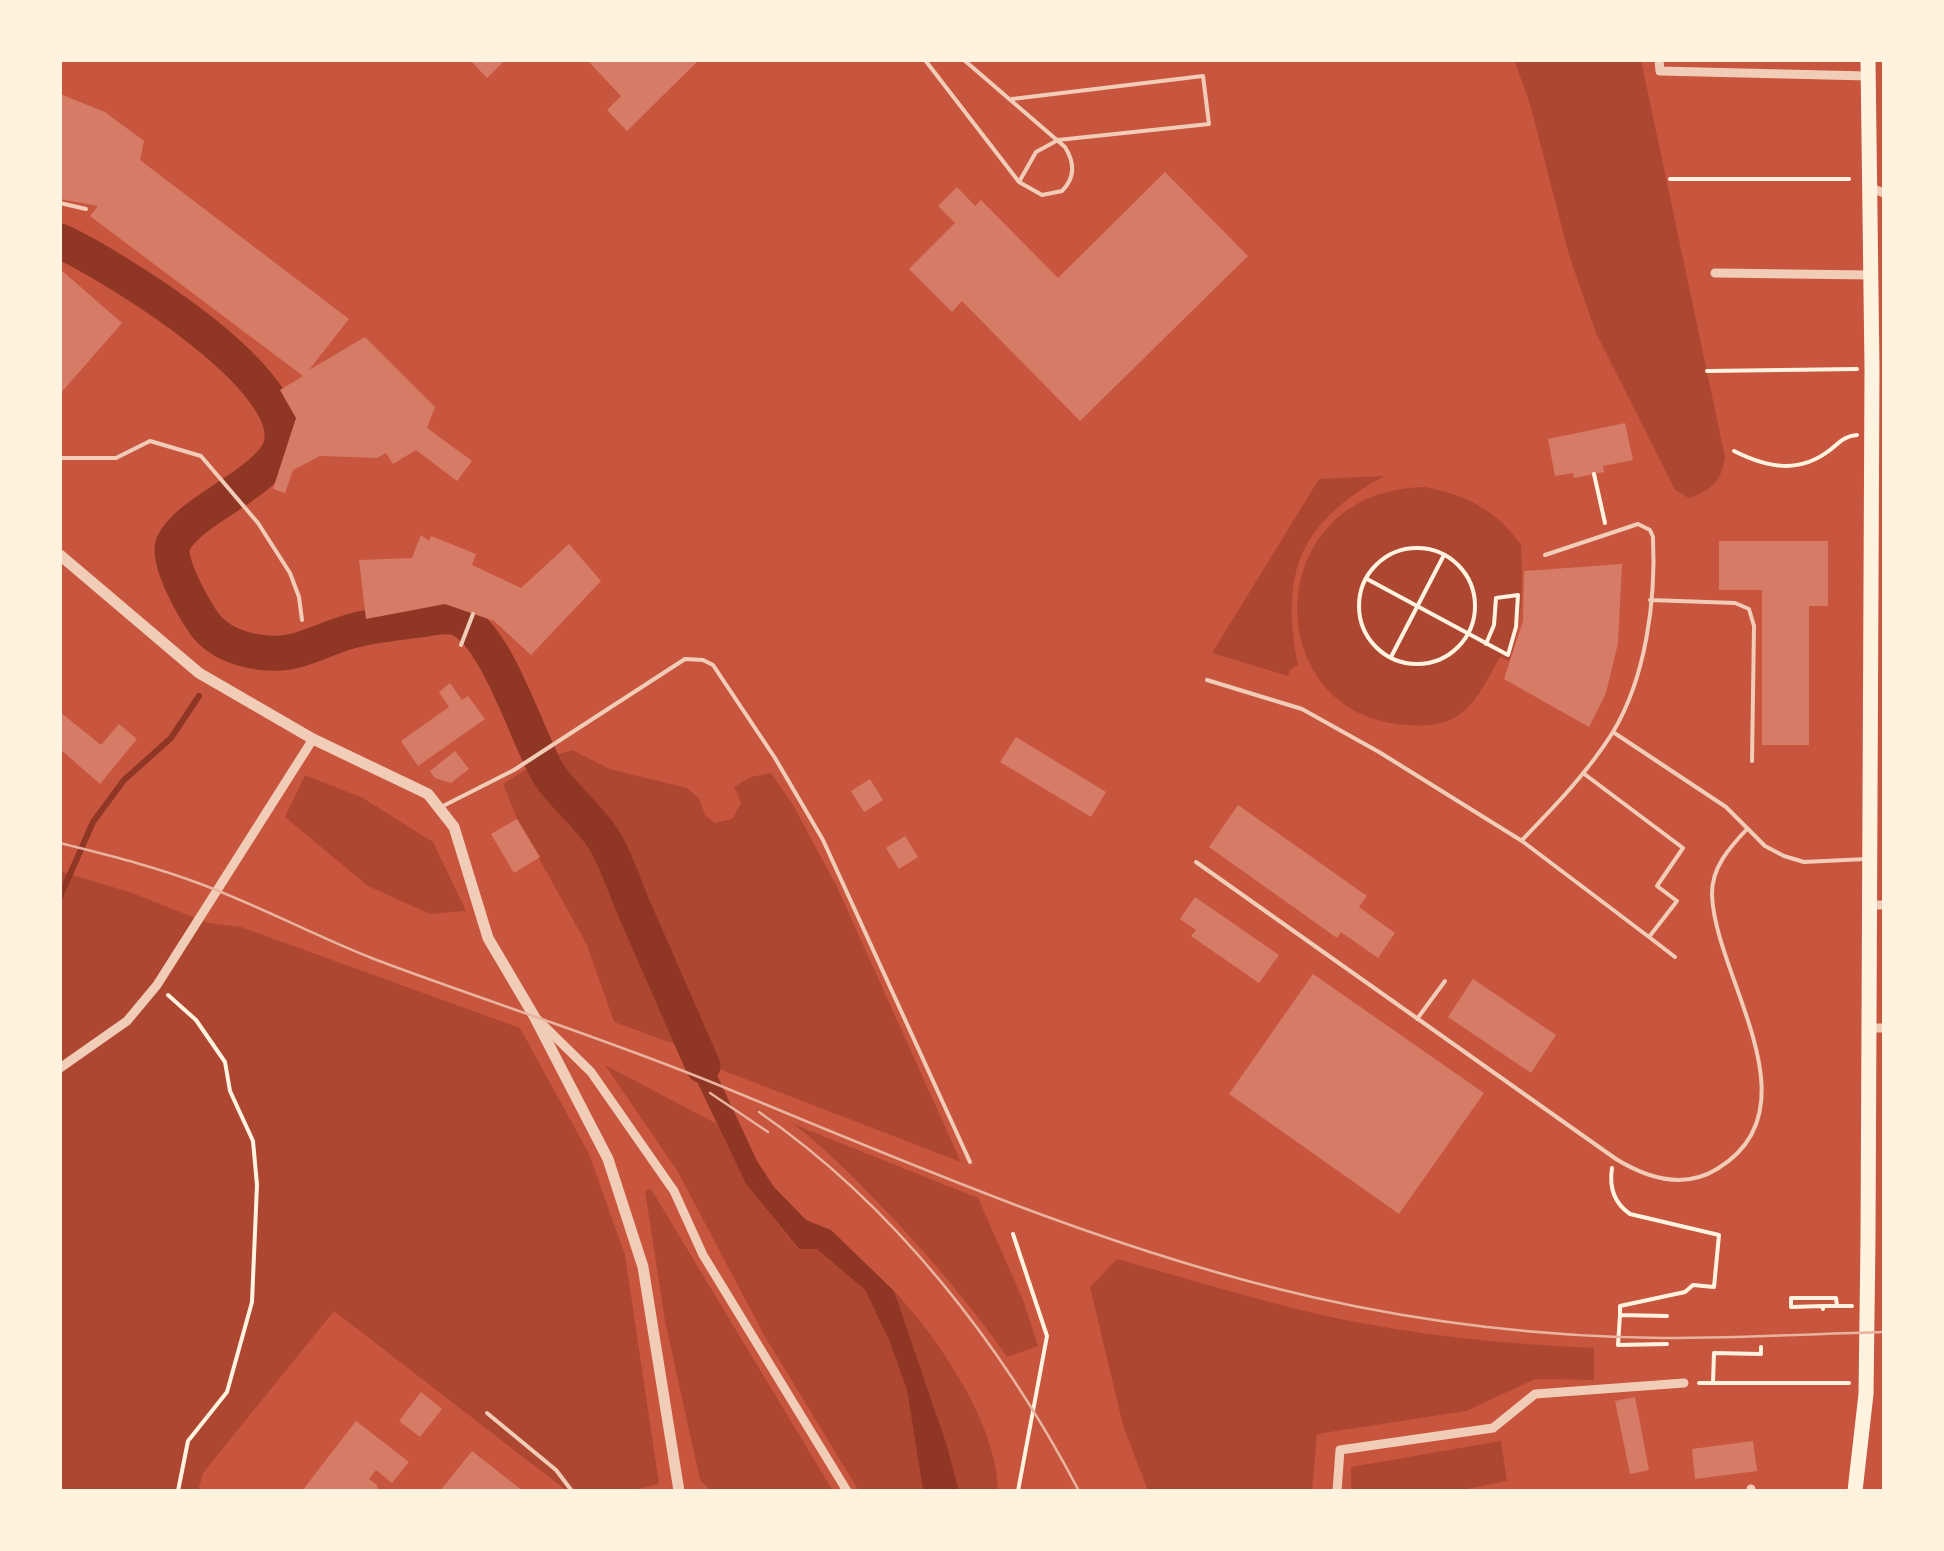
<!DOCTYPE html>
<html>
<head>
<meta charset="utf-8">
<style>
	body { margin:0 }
	#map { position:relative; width:1944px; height:1551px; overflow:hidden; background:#c8553d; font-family:Overpass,sans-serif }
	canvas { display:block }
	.frame { position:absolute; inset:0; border:62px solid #fff3e0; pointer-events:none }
</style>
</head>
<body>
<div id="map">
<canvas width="1944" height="1551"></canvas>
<div class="frame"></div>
</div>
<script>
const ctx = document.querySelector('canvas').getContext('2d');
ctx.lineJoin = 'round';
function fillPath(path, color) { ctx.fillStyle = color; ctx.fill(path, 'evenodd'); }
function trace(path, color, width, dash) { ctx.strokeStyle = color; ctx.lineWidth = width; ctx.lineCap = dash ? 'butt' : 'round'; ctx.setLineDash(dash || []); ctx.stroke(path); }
const green = new Path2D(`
	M1514 60H1641L1725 457C1721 482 1712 490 1689 498L1675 490 1596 333 1569 255 1530 104Z
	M1384 476C1300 523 1280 571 1298 665L1290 670 1288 676 1212 653 1319 479Z
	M1425 487C1466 495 1497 510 1521 545 1523 586 1523 622 1509 661L1500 657C1472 709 1460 732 1397 724 1259 707 1261 490 1425 487Z
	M572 750 610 769 687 788 699 798 705 815 715 823 732 819 741 803 734 787 751 777 771 773 793 805 837 887 961 1162 714 1067 642 901 612 840 549 757Z
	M533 765 596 847 656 976 680 1046 614 1022 587 945 517 819 503 784Z
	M305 775 363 798 433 842 466 911 430 914 368 886 285 817Z
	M60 871 132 893 208 923 241 927 520 1028 589 1154 625 1255 659 1484 630 1491H567L334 1311 203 1473 198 1491H60Z
	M605 1065 717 1124 746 1184 798 1249H817L865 1290 889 1340 907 1390 923 1491H859L764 1335 678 1172Z
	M793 1124 978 1198 1023 1300 1038 1346 1007 1357C971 1305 932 1260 889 1214 859 1183 828 1150 793 1124Z
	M651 1189 833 1491H711L700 1480 665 1321 645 1191Z
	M1117 1259C1186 1278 1256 1300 1326 1316 1414 1335 1504 1344 1594 1348V1380L1535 1379 1466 1411 1317 1434 1312 1491H1148L1123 1425 1090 1287Z
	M894 1291C939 1339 997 1424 998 1491H959Z
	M1501 1441 1507 1481 1456 1491H1351V1467Z`);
const water = new Path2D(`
	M673 1021 695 1028 757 1161 774 1187 806 1220 831 1230 894 1291 947 1446 959 1491H923L907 1390 889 1340 865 1290 817 1249H799L746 1184 680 1046Z`);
const stream = new Path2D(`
	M60 897 93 822 124 780 171 738 199 696`);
const river = new Path2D(`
	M60 241C108 263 321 390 276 456 252 490 187 513 173 544 166 561 195 611 206 626 216 638 229 645 244 649 293 662 309 643 352 631 374 625 398 623 420 620 431 618 446 615 457 618 496 632 527 737 548 773 564 798 591 817 606 843 618 865 626 890 636 913 658 964 681 1015 703 1066`);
const building = new Path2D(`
	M470 60H505L487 78Z
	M587 60H699L627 131 607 110 621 96Z
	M60 94 105 112 144 141 140 160 349 319 309 370 365 337 435 407 427 428 472 461 457 481 416 450 393 464 386 453 377 458 320 456 293 470 285 493 273 489 296 418 280 390 303 376 90 216 98 206 60 199Z
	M1165 172 1248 256 1080 421 962 301 952 312 909 269 955 223 938 206 957 187 975 206 981 200 1058 278Z
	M60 269 122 323 60 394Z
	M1625 423 1633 460 1603 466 1604 472 1574 478 1573 473 1555 476 1548 439Z
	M421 535 429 541 431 536 476 554 472 565 521 588 569 544 601 581 531 655 494 621 445 604 366 619 359 560 412 558Z
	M1719 541H1828V606H1809V745H1762V590H1719Z
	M1622 564 1618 643 1606 693 1589 727 1504 679 1523 621 1524 571Z
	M450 683 462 700 468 696 485 719 418 766 401 741 449 707 439 692Z
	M60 712 101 745 119 724 137 739 100 784 60 749Z
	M1016 737 1106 792 1091 817 1000 762Z
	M455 751 469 769 451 783 435 778 430 771Z
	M870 779 883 800 864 812 851 791Z
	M1238 805 1367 896 1359 907 1395 933 1378 958 1341 932 1337 938 1209 847Z
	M517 819 540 857 514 873 491 834Z
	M905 836 918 857 899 869 886 848Z
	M1195 897 1279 955 1259 983 1191 936 1196 930 1180 919Z
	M1313 974 1484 1093 1399 1214 1229 1094Z
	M1473 979 1556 1035 1531 1073 1448 1017Z
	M421 1392 442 1409 420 1437 399 1421Z
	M1635 1397 1649 1470 1630 1474 1615 1401Z
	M356 1421 409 1462 392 1483 376 1470 369 1479 377 1485 378 1491H302Z
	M1753 1441 1757 1471 1695 1479 1692 1449Z
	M472 1451 523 1491H440Z`);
const path = new Path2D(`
	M1670 179H1849
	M1707 371 1857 369
	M1734 451C1768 468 1799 474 1830 450 1840 442 1844 436 1857 435
	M1594 474 1605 523
	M1359 606a58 58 0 1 1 116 0a58 58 0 1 1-116 0Z
	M1367 579 1508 655 1516 627 1518 595 1496 598 1494 625 1486 644
	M1391 657 1444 555
	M168 995 196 1020 225 1062 230 1091 253 1141 257 1185 252 1302 227 1392 188 1441 178 1491
	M1612 1168C1609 1187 1614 1203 1630 1214L1719 1235 1714 1287 1693 1285 1685 1292 1620 1306V1315
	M1013 1234 1047 1336 1018 1491
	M1823 1306 1791 1307V1298H1836L1837 1306
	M1823 1309V1306H1852
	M1667 1344 1618 1345 1620 1315 1667 1316
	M1699 1383H1849
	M1713 1383 1714 1353 1761 1354V1347`);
const service = new Path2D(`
	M925 60 1019 182 1042 195 1062 191C1075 178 1075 163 1065 147L964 60
	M1012 99 1203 76 1209 124 1058 140 1036 152 1019 182
	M60 203 86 209
	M60 458H116L150 441 201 456 258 523 290 573 299 597 302 620
	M1650 600 1735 603 1749 609 1754 626 1752 761
	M461 645 473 614
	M1207 680 1302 709 1379 752 1522 841 1649 937 1677 901 1657 886 1683 848 1583 773
	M1613 732 1726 807 1765 846 1784 856 1804 862 1866 859
	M443 806 514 770 685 659 703 660 713 665 775 758 823 840 970 1162
	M1523 839C1555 806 1588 772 1613 732 1646 677 1656 600 1653 537L1650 530 1638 524 1545 555
	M1196 862 1616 1159C1647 1178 1683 1190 1717 1169 1819 1108 1715 978 1712 895 1711 868 1730 847 1747 829
	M1649 937 1675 957
	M1417 1019 1445 981
	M487 1413 556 1470 572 1491`);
const minor = new Path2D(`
	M1659 60 1660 71 1868 76
	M1868 187 1884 193
	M1715 273 1870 275
	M1868 905H1884
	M537 1019 591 1072 674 1191 703 1255 847 1491
	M1868 1028H1884
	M60 1068 127 1021 157 985 313 739
	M1337 1491 1340 1450 1493 1428 1535 1394 1684 1383
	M1751 1491V1489`);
const tertiary = new Path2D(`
	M60 555 199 673 313 739 428 794 454 827 488 938 534 1016 608 1159 643 1267 679 1491`);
const trunk = new Path2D(`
	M1855 1491 1866 1394 1868 1238 1872 368 1868 60`);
const tram = new Path2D(`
	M60 843C107 855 153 866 198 883 258 905 315 936 374 959 488 1002 604 1038 716 1084 911 1164 1106 1250 1312 1297 1426 1323 1547 1337 1664 1338 1737 1338 1811 1334 1884 1332
	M710 1093 768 1132
	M759 1112C895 1206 1003 1346 1079 1491`);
fillPath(green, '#ae4732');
fillPath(water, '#8f3625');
trace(stream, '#8f3625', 6);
trace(river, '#8f3625', 35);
fillPath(building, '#d67c66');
trace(path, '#fff3e0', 4);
trace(service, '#f1ccb7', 4);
trace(minor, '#f1ccb7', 9);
trace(tertiary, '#f1ccb7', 11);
trace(trunk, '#fff3e0', 15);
trace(tram, '#e9b49f', 2.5);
</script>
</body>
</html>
